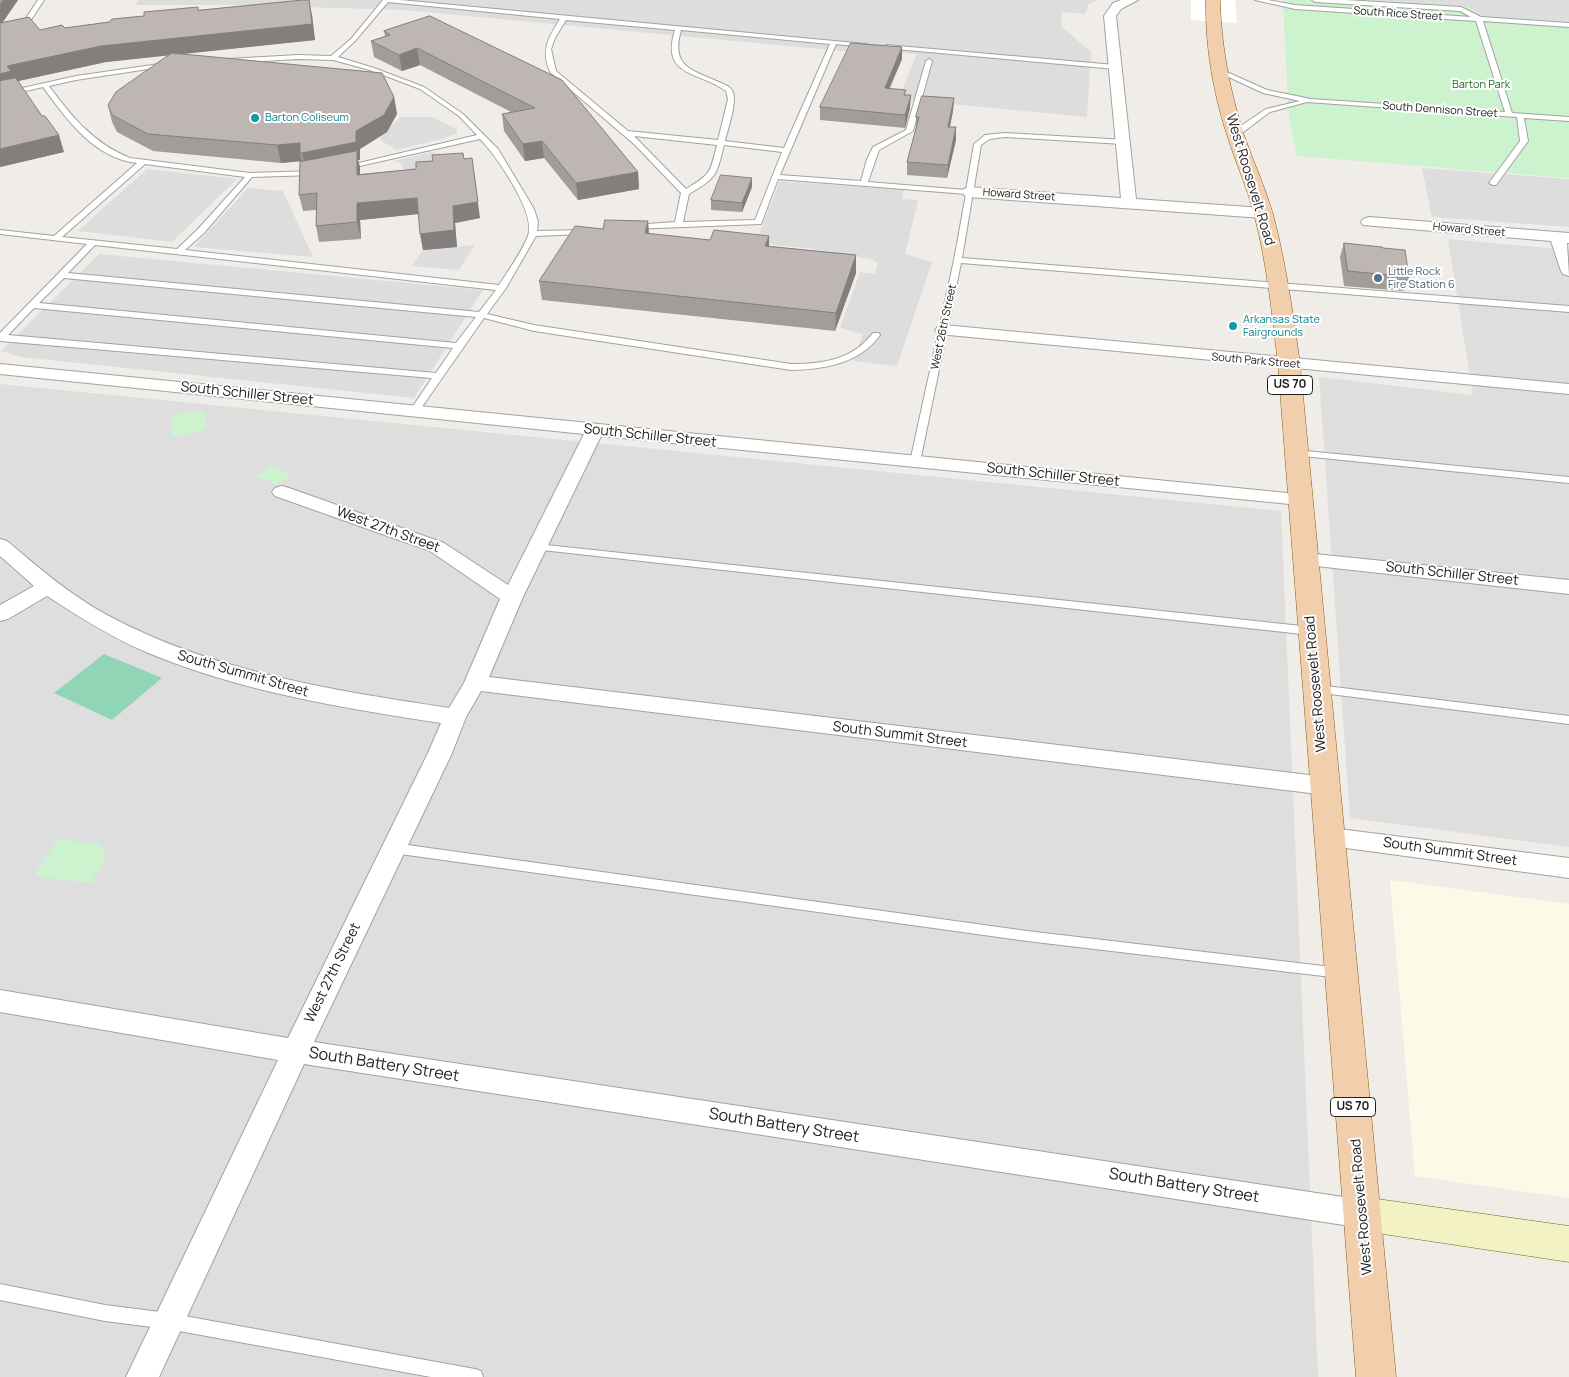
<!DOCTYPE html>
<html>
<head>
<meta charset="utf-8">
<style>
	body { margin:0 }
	canvas { display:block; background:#f0ede9 }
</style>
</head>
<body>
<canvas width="1569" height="1377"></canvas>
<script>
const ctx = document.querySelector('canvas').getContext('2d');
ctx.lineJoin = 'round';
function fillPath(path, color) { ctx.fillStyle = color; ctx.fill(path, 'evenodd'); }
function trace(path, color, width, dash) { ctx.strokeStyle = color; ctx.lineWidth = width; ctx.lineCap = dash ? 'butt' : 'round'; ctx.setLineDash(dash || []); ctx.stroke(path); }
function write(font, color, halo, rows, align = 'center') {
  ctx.font = font + ' Manrope,sans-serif'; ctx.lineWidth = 4; ctx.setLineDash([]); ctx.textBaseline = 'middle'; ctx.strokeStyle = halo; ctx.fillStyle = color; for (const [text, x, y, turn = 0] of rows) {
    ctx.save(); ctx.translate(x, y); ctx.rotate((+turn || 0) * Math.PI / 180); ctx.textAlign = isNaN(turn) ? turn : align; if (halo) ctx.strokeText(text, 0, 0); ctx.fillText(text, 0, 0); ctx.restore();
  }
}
const residential = new Path2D(`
	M1448 239 1569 250V847L1350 818 1319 377 1473 395Z
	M0 384 1281 511 1318 1377H0Z`);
const education = new Path2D(`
	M1390 880 1569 904V1198L1415 1176Z`);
const park = new Path2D(`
	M1283 0H1569V178L1297 156 1289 120Z
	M198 411 206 413 205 428 197 433 171 437 173 414Z
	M270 466 292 475 277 485 256 476Z
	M58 839 100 844 107 856 91 883 34 876Z`);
const pitch = new Path2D(`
	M104 654 162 678 112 720 54 693Z`);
const parking = new Path2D(`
	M138 0H1098L1089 4 1085 14 1062 12 1061 26 1091 52 1087 117 898 99 917 54 842 51 404 10 234 5H135Z
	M1374 0H1569V21L1483 16 1467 6Z
	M400 117H432L457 129V133L442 139 396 150 379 139Z
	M433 152 463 167 408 180 401 163 393 161Z
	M1422 168 1569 179V227L1432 217Z
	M147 169 237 179 172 242 78 231Z
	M780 181 904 190 902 199 918 200 905 254 932 262 897 366 853 361 863 334 840 328 860 272 875 274 878 263 870 259 807 248 763 244 757 239Z
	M248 188 283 191 313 257 194 247Z
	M475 245 459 270 412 266 423 250Z
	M99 254 483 290 414 398 21 357 1 351Z`);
const pier = new Path2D(`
	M1191 0H1235L1237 23 1191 20Z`);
const lane = new Path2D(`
	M38 0H44L25 29 0 36V32L20 27Z
	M383 0H400L866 44 867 45 864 47 836 44 780 175 861 181 867 159 873 147 906 130 926 61 929 59 932 61 913 131 879 150 868 182 966 190 974 144 985 135 1005 133 1126 140 1127 142 1123 144 1005 137 990 139 981 145 962 258 1569 306V312L961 263 920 462 915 465 912 464 910 462 954 260 966 194 778 179 761 224 631 229 630 227 634 225 675 222 681 193 634 144 551 73C540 52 548 38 560 19L388 2 355 41 338 57 374 68 424 87 463 114 498 149 534 209 538 222 537 231 583 230 587 232 583 234 536 236 506 288 487 314 534 325 791 364C823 364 852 360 873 333H879L880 335C859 364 825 369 791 370L534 331 484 318 417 414 414 415 409 412 432 378 0 341V333L87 244 0 234V230L54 236 137 163C94 158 67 120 43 87L0 97V93L76 76 166 63 168 64V66L76 80 49 86C72 117 93 143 130 158L250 173 313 171 317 173 313 175 252 177 204 233 185 250 499 285C507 273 527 244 529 232 533 209 496 155 480 139L346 169 342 167 477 135 459 116 420 89 370 70 333 60 298 59 227 63 224 61 227 59 298 55 331 56 351 39ZM566 20 675 30C660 77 699 71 726 91L728 99 718 140 628 131 556 71 551 49 555 38ZM681 30 830 44 784 148 725 141C728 128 737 104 733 92 731 87 726 85 721 83 693 70 670 68 681 30ZM634 136 717 145C710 173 711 174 686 189ZM724 145 782 152 755 220 683 222 689 194C717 177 716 177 724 145ZM145 164 245 177 198 229 177 249 62 237ZM95 245 496 290 479 312 68 273ZM64 278 476 317 456 343 39 303ZM34 308 453 348 436 373 8 335Z
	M1255 0H1268L1295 5 1471 17 1460 11 1315 2 1312 0H1345L1461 7 1481 17 1569 23V27L1483 21 1512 113 1569 117V121L1524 118 1528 141 1496 185H1493L1489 183 1520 141 1517 117 1307 102 1270 112 1238 136H1232V132L1266 109 1300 101 1263 93 1218 72 1217 71 1220 69 1267 90 1311 99 1505 112 1476 21 1295 9Z
	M887 45 1115 65 1118 67 1115 69 885 48V46Z
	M1296 450 1569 477V483L1293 455 1291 453Z
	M537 544 1311 627 1316 631 1311 635 533 549 532 547Z
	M1318 685 1569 716V724L1314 692 1312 689Z
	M393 843 1027 931 1340 968 1345 969 1347 973 1345 977 1340 978 1027 941 393 853 389 851 387 848 389 845Z
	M0 1284 105 1305 168 1313 475 1369 481 1371 483 1377H431L168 1329 105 1321 0 1300Z`);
const street = new Path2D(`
	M1121 0H1138L1121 9 1116 16 1136 199 1263 208 1268 210 1271 213 1268 216 1263 218 969 197 964 195 961 192 964 189 969 187 1121 198 1104 16 1113 3Z
	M1369 217 1569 233V243H1567L1569 276 1563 274 1561 271 1551 241 1363 225 1361 222 1363 219Z
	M944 325 1569 384V394L938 334 935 330 938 326Z
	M0 364 1307 495 1310 499 1307 503 1300 505 601 436 523 597 489 677 1326 777 1334 780 1338 786 1334 792 1326 795 481 691 466 717 452 753 314 1042 1363 1200 1374 1204 1378 1214 1374 1224 1363 1228 304 1064 159 1377H126L278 1060 0 1012V990L288 1038 428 753 441 723C342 708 239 691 146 652 111 637 79 617 47 596L8 619 0 621V605L34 586 0 556V539L7 541C39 568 70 595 107 615 212 672 332 690 449 708L464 683 500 599 430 551 275 496 272 492 275 488 282 486 289 488 444 543 508 585 584 434 0 374Z
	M1305 553 1569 580V594L1298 564 1295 559 1298 554Z
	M1331 828 1569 858V878L1331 846 1322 844 1319 837 1322 830Z`);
const secondary = new Path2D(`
	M1363 1197 1569 1226V1262L1363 1231 1350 1226 1344 1214 1350 1202Z`);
const primary = new Path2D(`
	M1206 0H1220C1221 45 1230 92 1244 135 1253 161 1265 187 1273 214 1286 263 1293 314 1300 364L1396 1377H1356L1278 364C1272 314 1267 263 1254 214 1247 187 1235 161 1227 135 1213 92 1205 45 1206 0Z`);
const wall = new Path2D(`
	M0 0H18L3 22 40 30 65 28 109 22 144 16 199 10 312 15 315 40 182 54 394 97 397 114 387 132 360 149V160H358L360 167V174L416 169 464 159 480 218 455 223 457 247 423 250 418 214 360 220 361 239 319 242 316 226V210L303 211 299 195 302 161 281 163 153 151 117 132 112 122 108 105 169 55 106 62 18 81 64 152 0 167Z
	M430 16 638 172 639 189 578 200 544 158 525 161 504 131 502 114 511 112 420 65 402 71 374 57 371 41 385 36 384 31Z
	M902 47V59L890 88 906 95 910 108 905 128 820 120V107Z
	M954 98 953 111 950 127H956V140L947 178 907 175V162L916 129V117Z
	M752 187 742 212 711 210V200Z
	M648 221 649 234 710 240 769 236V246L856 255V273L835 331 542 300 539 281 603 229Z
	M1344 243 1383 248 1409 277 1404 291 1344 286 1340 257Z`);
const shadedWall = new Path2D(`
	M3 0H18L0 26V5Z
	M309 0 312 15 315 40 106 62 14 82 0 91V74L7 66Z
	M902 47V59L884 100 885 88Z
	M417 48 420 65 402 71 399 55Z
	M911 95 910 108 905 128V115Z
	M394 97 397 114 387 132 360 149V160H358L360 167V191L306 170 302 153H300L302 161 281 163 277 145 356 131Z
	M954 98 953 111 947 139 948 127Z
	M956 127V140L947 178 948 165Z
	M59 135 64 152 0 167V149Z
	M542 141 544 158 525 161 523 144Z
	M472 158 480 218 455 223 457 247 423 250 420 234Z
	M638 172 639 189 578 200 576 183Z
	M752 178V187L742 212V203Z
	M417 198 419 214 360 220 361 239 357 222V203Z
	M648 221 649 239 645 233Z
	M769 236V254L765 246Z
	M856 255V273L835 331 836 313Z`);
const building = new Path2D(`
	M303 0H309L312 24 101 46 7 66 11 71 0 74V23L29 17 40 30 62 25 65 28 109 22 112 19 144 16V12L198 7V10Z
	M430 16 562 80 638 172 576 183 542 141 523 144 502 114 535 108 417 48 399 55 371 41 390 35 384 31Z
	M851 43 902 47 885 88 906 90 904 95H911L905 115 820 107Z
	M172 53 382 73 394 97 384 115 356 131V142L302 153H300V143L277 145 148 134 112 115 108 105 116 92Z
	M16 78 42 116H45L59 135 0 149V81Z
	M922 96 954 98 948 127H956L948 165 907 162 919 117H916Z
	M357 151V175L416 169V162L433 161 432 155 463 153 464 159 472 158 478 202 453 206 454 230 420 234 417 198 357 203V222L316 226 317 193 299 195 300 162Z
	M721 175 752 178 742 203 711 200Z
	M605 220 648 221 645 233 710 240 714 230 769 236 765 246 856 255 836 313 539 281 575 226 603 229Z
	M1344 243 1382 247 1383 248 1405 250 1409 277 1348 271Z`);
const markers = [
	[255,118,5,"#0f9aa8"],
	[1378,278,5,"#5c6f8a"],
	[1233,326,5,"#0f9aa8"]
];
const farStreetnames = [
	["South Rice Street",1398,14,4],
	["South Dennison Street",1440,110,4],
	["Howard Street",1019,195,4],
	["Howard Street",1469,230,5],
	["West 26th Street",944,327,-78],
	["South Park Street",1256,361,5]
];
const farParknames = [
	["Barton Park",1481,85]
];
const farCulturenames = [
	["Barton Coliseum",265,118],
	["Arkansas State",1243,320],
	["Fairgrounds",1243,333]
];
const farServicenames = [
	["Little Rock",1388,272],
	["Fire Station 6",1388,285]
];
const shields = [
	[1290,385,45],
	[1353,1107,45]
];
const shieldNames = [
	["US 70",1290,385],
	["US 70",1353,1107]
];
const streetNames = [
	["West Roosevelt Road",1250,180,73],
	["South Schiller Street",247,394,6],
	["South Schiller Street",650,436,6],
	["South Schiller Street",1053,475,6],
	["West 27th Street",388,530,20],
	["South Schiller Street",1452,574,6],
	["South Summit Street",243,674,16],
	["West Roosevelt Road",1316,684,-95],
	["South Summit Street",900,735,7],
	["South Summit Street",1450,852,8],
	["West 27th Street",333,973,-64],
	["West Roosevelt Road",1362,1207,-95]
];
const nearStreetnames = [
	["South Battery Street",384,1065,9],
	["South Battery Street",784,1126,9],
	["South Battery Street",1184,1186,9]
];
fillPath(residential, '#dfdede');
fillPath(education, '#fcfae6');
fillPath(park, '#ccf3cd');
fillPath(pitch, '#91d5b7');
fillPath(parking, '#ddd');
fillPath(pier, '#fff');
trace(lane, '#a2a2a2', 2);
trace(street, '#a2a2a2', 2);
trace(secondary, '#686c13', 1);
trace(primary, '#8a5c13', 1);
fillPath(lane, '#fff');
fillPath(street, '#fff');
fillPath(secondary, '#f2f2c4');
fillPath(primary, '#f1cfad');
fillPath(wall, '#a39d99');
fillPath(shadedWall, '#847f7d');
fillPath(building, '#bdb6b2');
trace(building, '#847f7d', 1);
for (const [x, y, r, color] of markers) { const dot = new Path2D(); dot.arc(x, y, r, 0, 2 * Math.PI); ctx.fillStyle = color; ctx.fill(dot); trace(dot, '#fff', 2); }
write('11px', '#212121', '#fff', farStreetnames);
write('11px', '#1a731d', '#fff', farParknames);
write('11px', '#0d838f', '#fff', farCulturenames, 'left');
write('11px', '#4e5e75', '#fff', farServicenames, 'left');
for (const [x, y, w] of shields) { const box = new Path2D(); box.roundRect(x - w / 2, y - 9.5, w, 19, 4); ctx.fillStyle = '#fff'; ctx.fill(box); trace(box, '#212121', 1); }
write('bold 12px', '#212121', null, shieldNames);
write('14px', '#212121', '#fff', streetNames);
write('16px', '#212121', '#fff', nearStreetnames);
</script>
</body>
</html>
